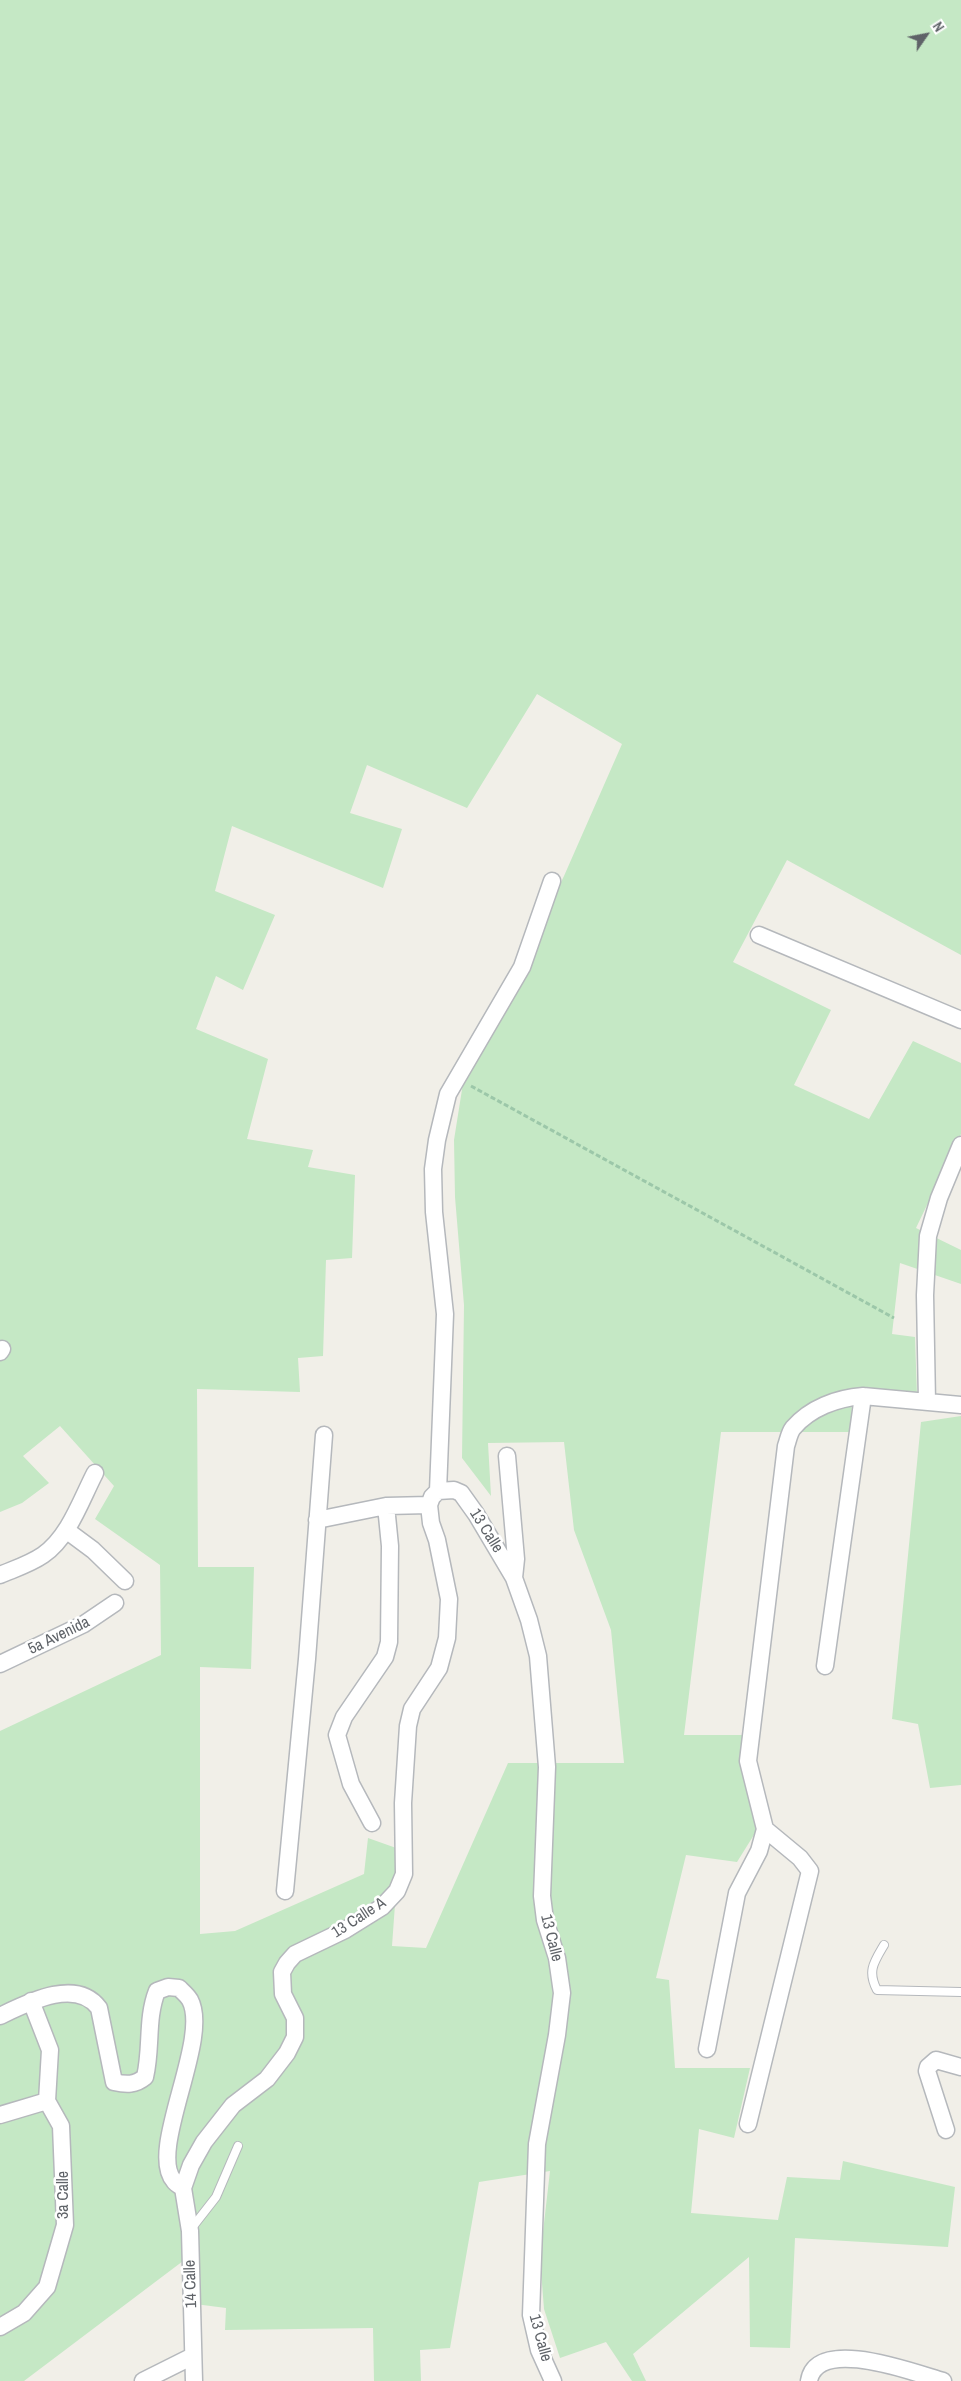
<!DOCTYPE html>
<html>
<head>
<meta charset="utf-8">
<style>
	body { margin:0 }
	#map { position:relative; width:961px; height:2381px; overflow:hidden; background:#f1efe8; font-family:"Archivo Narrow",sans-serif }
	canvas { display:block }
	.north { position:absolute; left:901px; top:10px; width:50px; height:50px; -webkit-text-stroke:4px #fff; paint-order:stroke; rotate:57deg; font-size:14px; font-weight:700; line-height:20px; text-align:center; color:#5f6368 }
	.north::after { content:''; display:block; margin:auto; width:18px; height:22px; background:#5f6368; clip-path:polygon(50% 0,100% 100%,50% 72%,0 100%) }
</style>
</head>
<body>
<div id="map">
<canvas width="961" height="2381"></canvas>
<div class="north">N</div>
</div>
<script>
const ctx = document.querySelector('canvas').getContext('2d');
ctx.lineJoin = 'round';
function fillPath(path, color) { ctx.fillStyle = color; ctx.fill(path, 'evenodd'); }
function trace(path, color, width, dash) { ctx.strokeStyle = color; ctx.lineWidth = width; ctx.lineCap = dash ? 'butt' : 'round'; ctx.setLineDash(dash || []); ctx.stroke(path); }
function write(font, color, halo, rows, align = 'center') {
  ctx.font = font + ' "Archivo Narrow",sans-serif'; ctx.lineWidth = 5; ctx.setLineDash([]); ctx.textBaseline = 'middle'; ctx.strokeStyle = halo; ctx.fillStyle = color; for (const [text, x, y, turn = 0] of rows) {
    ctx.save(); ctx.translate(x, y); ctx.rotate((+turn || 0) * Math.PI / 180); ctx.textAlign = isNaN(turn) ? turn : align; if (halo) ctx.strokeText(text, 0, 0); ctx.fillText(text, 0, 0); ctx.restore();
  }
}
const green = new Path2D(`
	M0 0H961V955L787 860 733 962 831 1010 794 1085 869 1119 913 1041 961 1063V1134L916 1228 961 1250V1284L900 1263 892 1334 915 1337 917 1396 853 1392 850 1432H721L684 1735H742L748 1791 757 1830 737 1862 686 1855 656 1978 669 1980 675 2068H750L734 2138 699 2129 691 2213 778 2220 787 2177 840 2180 843 2161 955 2187 948 2247 795 2238 790 2348 750 2347 749 2257 633 2354 646 2381H632L606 2342 560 2358 544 2309 540 2258 550 2171 479 2182 450 2348 420 2350 421 2381H374L373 2328 225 2330 226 2308 195 2304 191 2255 24 2381H0V1731L161 1655 160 1565 95 1519 114 1486 60 1426 23 1456 49 1483 22 1503 0 1512ZM537 694 622 744 564 876 464 1077 454 1140 455 1197 464 1305 462 1458 491 1496 488 1443 564 1442 574 1530 611 1630 624 1763H508L426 1948 392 1946 399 1849 368 1838 364 1874 235 1931 200 1934V1667L251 1669 254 1567H198L197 1389 300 1392 298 1358 323 1356 326 1260 352 1258 355 1175 308 1167 313 1150 247 1139 268 1059 196 1029 216 976 243 990 275 915 215 891 232 826 383 888 402 829 350 813 367 765 467 808Z
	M961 1416V1785L930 1788 918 1724 892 1719 921 1422Z`);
const path = new Path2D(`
	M471 1086 894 1318`);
const lane = new Path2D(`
	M884 1945C874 1962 867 1971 877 1990L961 1992
	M191 2229 216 2197 238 2146`);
const street = new Path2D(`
	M759 935 961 1020
	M0 1352 2 1349
	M927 1402 925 1295 928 1236 939 1198 961 1145
	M507 1456 516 1559 514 1578
	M438 1491 445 1314 434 1212 433 1169 437 1140 448 1094 522 967 552 881
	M317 1520 386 1506 429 1505 432 1497 438 1491 454 1490 461 1493 476 1514 514 1578 529 1620 538 1656 547 1767 542 1896 545 1920 557 1958 562 1993 557 2035 537 2144 531 2315 539 2350 553 2381
	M66 1530 93 1550 125 1581
	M0 1575C14 1569 30 1564 43 1555 69 1537 81 1500 95 1473
	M0 1664 84 1624 115 1603
	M825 1666 863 1396
	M372 1823 351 1784 337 1735 344 1717 385 1657 389 1642 390 1546 386 1506
	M285 1891 307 1659 324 1435
	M31 2001 50 2050 47 2101
	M0 2016C27 2003 76 1977 99 2008L114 2082C127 2085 135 2085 145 2077 152 2048 146 2019 157 1991L168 1987 179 1988C182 1991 187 1995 190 2000 211 2039 147 2151 174 2181 176 2184 180 2186 183 2188
	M707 2049 737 1893 759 1851 765 1829
	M0 2115 47 2101
	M748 2124 810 1871 800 1858 765 1829 748 1761 786 1446C788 1441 789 1433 793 1428 810 1408 837 1398 863 1396L961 1405
	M946 2130 927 2071 928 2067 936 2060 961 2067
	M0 2327 24 2313 47 2287 65 2225 61 2126 47 2101
	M143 2381 193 2356
	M194 2381 190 2231 183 2188 191 2165 204 2142 233 2105 267 2079 287 2053 295 2037V2018L283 1994 282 1972 287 1963 295 1954 345 1930 382 1907 397 1891 404 1874 403 1803 408 1726 412 1709 439 1668 447 1638 449 1599 437 1540 431 1523 429 1505
	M809 2381C816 2335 915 2373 943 2381`);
const streetNames = [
	["13 Calle",486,1531,58],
	["5a Avenida",59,1636,-26],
	["13 Calle A",359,1918,-33],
	["13 Calle",551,1938,76],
	["3a Calle",64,2195,-90],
	["14 Calle",191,2284,-92],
	["13 Calle",540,2338,75]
];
fillPath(green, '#c5e8c5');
trace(lane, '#b5b8bc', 10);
trace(street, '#b5b8bc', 19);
trace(path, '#9cc7a9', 3, [5, 2.5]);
trace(lane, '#fff', 8);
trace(street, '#fff', 16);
write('16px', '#5f6368', '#fff', streetNames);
</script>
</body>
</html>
